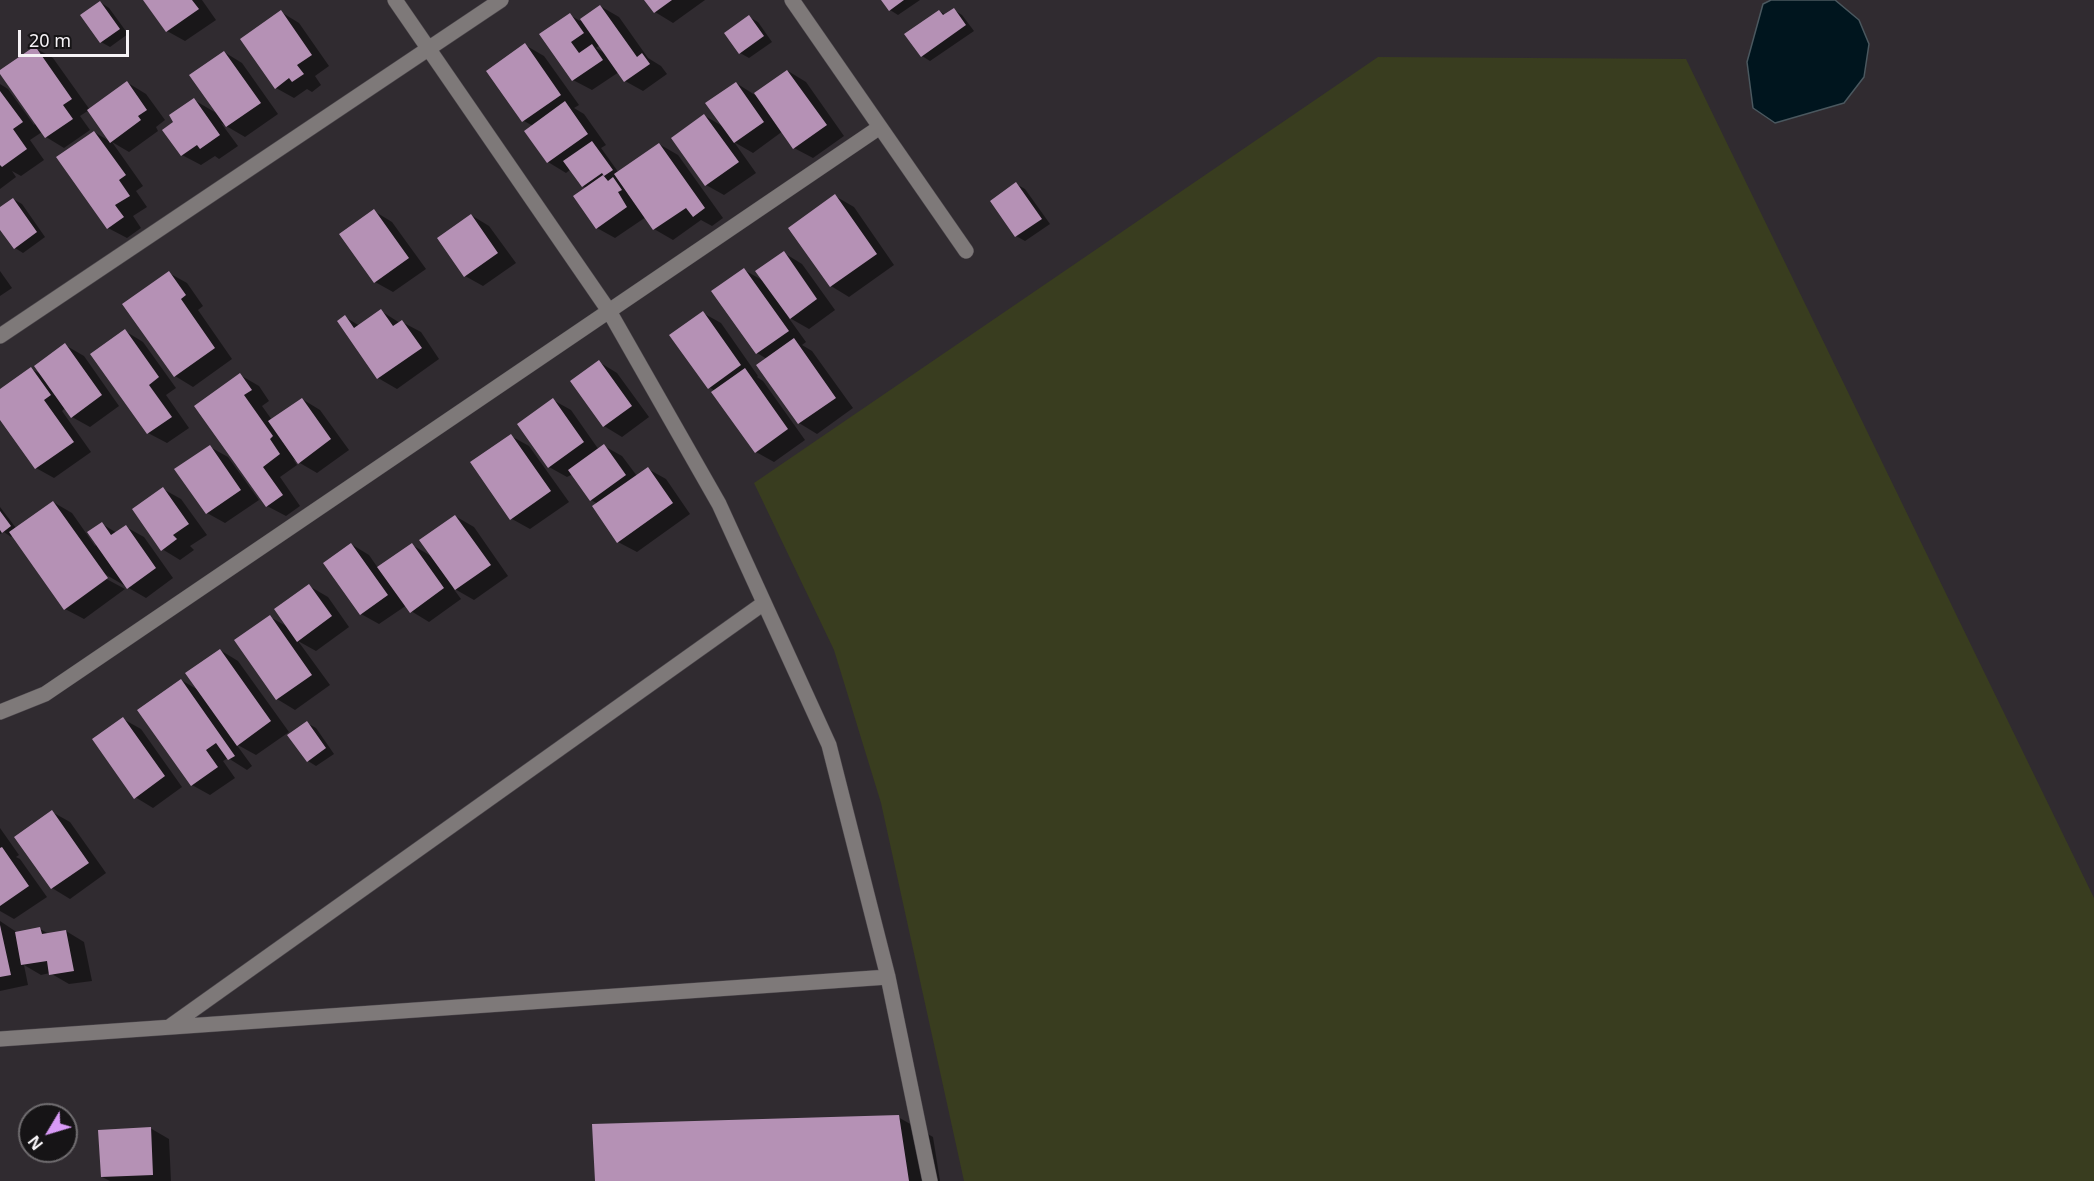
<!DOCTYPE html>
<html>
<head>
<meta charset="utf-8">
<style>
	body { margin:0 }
	#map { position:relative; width:2094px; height:1181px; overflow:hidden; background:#302b30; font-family:"Noto Sans",sans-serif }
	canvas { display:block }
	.north { position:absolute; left:18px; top:1103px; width:60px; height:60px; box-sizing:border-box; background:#161416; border:2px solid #706d70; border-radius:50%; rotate:232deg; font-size:16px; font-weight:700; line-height:24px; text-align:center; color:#f6f3f6 }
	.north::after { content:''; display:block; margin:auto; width:21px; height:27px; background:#d99af7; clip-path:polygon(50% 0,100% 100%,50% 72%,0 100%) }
	.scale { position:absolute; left:18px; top:30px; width:111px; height:27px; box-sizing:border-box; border:3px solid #f6f3f6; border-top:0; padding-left:8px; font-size:18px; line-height:21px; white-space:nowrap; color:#f6f3f6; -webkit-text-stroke:4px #161416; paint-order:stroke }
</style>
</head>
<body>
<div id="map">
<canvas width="2094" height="1181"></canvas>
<div class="north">N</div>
<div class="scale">20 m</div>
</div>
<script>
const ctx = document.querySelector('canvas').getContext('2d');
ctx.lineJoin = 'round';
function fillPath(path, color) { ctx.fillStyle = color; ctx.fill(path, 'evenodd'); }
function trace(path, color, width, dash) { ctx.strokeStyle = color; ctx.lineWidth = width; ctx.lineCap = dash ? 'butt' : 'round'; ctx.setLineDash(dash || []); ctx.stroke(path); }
const green = new Path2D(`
	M1378 57 1686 59 2094 898V1181H964L881 803 834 650 754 483Z`);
const water = new Path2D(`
	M1771 0H1835L1859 20 1869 44 1864 77 1844 103 1775 123 1753 108 1747 62 1763 4Z`);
const shadow = new Path2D(`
	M145 0H202L216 20 185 41 167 31Z
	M646 0H705L673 23 655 12Z
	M883 0H920L898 15 890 10Z
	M100 2 109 8 128 34 110 47 101 42Z
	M600 6 619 17 648 58 661 66 667 74 643 91 625 81 619 72 592 90 573 80 541 35 570 15 580 21ZM600 45 606 54 596 48Z
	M954 10 962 15 974 31 930 61 922 56 939 11 946 15Z
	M281 12 299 23 329 66 315 76 321 85 312 92 307 89 294 98 276 88Z
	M749 17 758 22 772 42 749 58 740 53 726 33Z
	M525 45 544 56 579 105 574 108 584 114 606 145 601 148 619 173 659 144 678 155 723 218 712 226 701 220 673 240 654 229 646 217 615 238 597 228 587 188 583 186 571 169 566 173 548 162 533 126 524 121Z
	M35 48 53 58 90 110 128 83 146 94 165 120 156 127 158 131 129 152 112 142 143 186 136 191 147 207 133 216 141 228 127 238 108 228 94 132 111 142 89 110 80 116 90 130 64 148 46 137 42 132 30 140 44 160 21 176 12 171 16 177 0 189V84L8 89 34 125 36 123Z
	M224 52 242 63 278 114 245 137 221 123 238 146 219 159 215 156 201 165 182 155 175 122 194 100 218 114Z
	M788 71 806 82 844 136 813 158 794 148 783 131 753 153 734 142 756 173 724 195 706 185 705 116 724 127 736 83 755 95Z
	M1016 184 1025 189 1050 224 1025 241 1016 236Z
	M835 196 854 207 894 265 849 297 831 286Z
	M13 199 22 204 45 237 23 253 15 248 0 227V209Z
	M374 211 392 222 426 269 393 292 375 282Z
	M471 215 489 226 516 263 483 286 465 276Z
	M784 253 802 264 835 310 809 329 788 317 806 342 802 345 812 351 853 408 817 434 799 423 767 359 757 353 713 292 744 270 764 281Z
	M0 271 12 288 0 296Z
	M169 273 187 283 203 306 198 310 232 359 193 387 175 376Z
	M381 311 400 323 402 322 421 332 439 359 397 389 378 378 339 322 345 317 360 326Z
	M703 313 721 323 758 376 757 377 763 381 805 440 774 462 756 452 715 391 709 387Z
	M125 331 143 342 176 388 166 395 189 428 167 443 148 433Z
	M65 345 84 356 119 406 90 427 72 417 65 408 62 411 91 452 54 478 36 468 0 418V391L31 369 43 375Z
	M599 362 617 373 649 417 622 437 604 426Z
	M240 375 259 386 269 401 262 406 272 420 302 399 320 410 349 450 317 473 293 459 297 465 280 477 300 506 286 516 267 506 196 406Z
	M553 400 571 410 599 450 604 446 622 456 637 476 648 469 666 479 690 514 637 552 618 542 598 504 591 500 573 474 567 477 549 467Z
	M511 436 529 446 569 502 530 529 512 519Z
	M210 447 228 457 259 500 225 523 207 513Z
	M163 489 181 499 207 535 190 546 194 550 180 560 162 549Z
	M53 502 72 513 95 546 97 544 102 524 117 533 126 527 144 537 173 578 146 598 103 573 101 576 125 589 84 619 65 609 13 535 11 537 4 532 0 534V507L16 528Z
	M455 516 474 527 508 576 474 600 453 588 461 599 429 622 411 611 407 605 379 624 361 614 351 544 369 555 378 568 412 545 433 557Z
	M309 586 328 597 349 627 316 651 298 641 330 685 295 710 277 699 270 617 288 627Z
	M220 650 238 661 289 732 256 755 236 744 252 766 247 770 228 758 223 761 235 778 210 795 192 785 181 680 200 691Z
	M123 719 141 729 182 787 153 808 135 797Z
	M307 723 316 728 334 754 316 766 308 761Z
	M52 812 70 822 106 873 70 899 52 888Z
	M0 828 19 855 16 857 20 859 47 897 14 919 0 911Z
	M0 921 18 933 40 929 49 934 66 931 84 942 92 981 69 984 50 973 41 975 24 965 28 985 0 991Z
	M898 1117 933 1137 940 1181H597Z
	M150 1128 169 1139 171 1181H110L102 1177Z`);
const building = new Path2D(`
	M143 0H192L199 9 166 32Z
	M644 0H672L654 13Z
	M881 0H904L889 11Z
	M100 1 120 29 100 43 80 15Z
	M600 5 637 57 642 53 650 64 624 82 580 19Z
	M954 8 966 25 921 57 904 34 939 10 943 15Z
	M281 10 312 55 297 65 304 74 292 82 289 78 275 89 240 39Z
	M570 13 584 33 571 42 579 53 592 44 603 60 572 81 539 34Z
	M749 15 764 36 739 54 724 33Z
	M525 43 561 95 522 122 486 71Z
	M35 46 72 99 63 105 73 119 45 138 0 74V70Z
	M224 51 261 103 226 127 189 75Z
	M787 70 827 125 793 149 754 93Z
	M127 81 147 110 138 116 141 120 110 143 87 110Z
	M736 82 764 122 734 143 705 103Z
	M0 91 23 122 13 129 27 149 2 167 0 165Z
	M194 98 220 135 200 149 197 145 181 156 162 130 173 122 169 115Z
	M565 101 588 134 547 163 524 131Z
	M704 114 739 162 705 186 671 138Z
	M94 131 126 175 119 180 130 196 115 205 124 217 107 229 56 157Z
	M592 141 613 170 604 176 602 173 582 187 563 161Z
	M659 143 705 208 693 217 686 208 653 230 614 174Z
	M603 175 608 181 613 177 622 190 618 192 627 207 596 229 573 196Z
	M1016 182 1042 219 1015 237 990 201Z
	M835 194 877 254 830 287 788 228Z
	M13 198 37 232 14 249 0 230V207Z
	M374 209 409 258 374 283 339 234Z
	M471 214 498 253 464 277 437 238Z
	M784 251 817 299 790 319 755 271Z
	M744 268 789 331 756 354 711 291Z
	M169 271 186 295 181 299 215 348 174 377 122 304Z
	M381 309 393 326 402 320 422 348 377 379 337 321 345 315 354 328Z
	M703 311 741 365 708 389 669 335Z
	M125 329 159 377 149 385 172 417 147 434 90 354Z
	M794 338 836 398 798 424 756 365Z
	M65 343 102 395 71 418 34 366Z
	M599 360 632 406 603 427 570 381Z
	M31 367 51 395 44 400 74 442 35 469 0 420V389Z
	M745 368 788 429 755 453 711 392Z
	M240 373 252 390 244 395 273 436 270 439 280 454 263 467 283 495 266 507 194 406Z
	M302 398 331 439 298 464 268 421Z
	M553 398 584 442 548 468 517 424Z
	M511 434 551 491 510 520 470 462Z
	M604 444 626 475 590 501 568 470Z
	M210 445 241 490 206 514 174 469Z
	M648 467 673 503 617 543 592 506Z
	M163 487 189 524 173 535 177 539 161 551 132 509Z
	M53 501 108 578 64 610 9 532Z
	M0 511 11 526 2 533 0 530Z
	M455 515 491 565 455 590 419 540Z
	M102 522 111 535 126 525 156 568 127 589 87 532Z
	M351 543 388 595 360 615 323 563Z
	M412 543 444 588 410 613 377 567Z
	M309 584 332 616 297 642 274 609Z
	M270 615 312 675 276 700 234 640Z
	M220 649 271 721 237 746 185 673Z
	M181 679 235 756 228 760 216 743 206 750 218 767 191 786 137 710Z
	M123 717 165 776 134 799 92 739Z
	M307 721 326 748 307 762 287 735Z
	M52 810 89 863 51 889 14 837Z
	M2 847 29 886 0 906V848Z
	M0 925 11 975 0 977Z
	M40 927 42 934 66 930 74 971 49 975 47 961 21 965 15 932Z
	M899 1115 909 1181H595L592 1124Z
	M151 1127 153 1175 101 1177 98 1130Z`);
const minor = new Path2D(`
	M395 0 609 311 719 504 829 745 888 977 930 1181
	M792 0 966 251
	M0 336 501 0
	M0 712 45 694 880 127
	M169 1027 764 603
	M0 1039 888 977`);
fillPath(green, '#393d1f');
fillPath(water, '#00151e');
trace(water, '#4a585f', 1.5);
fillPath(shadow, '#0007');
fillPath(building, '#b591b5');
trace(minor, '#4c474c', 16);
trace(minor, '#7e7979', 15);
</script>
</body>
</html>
